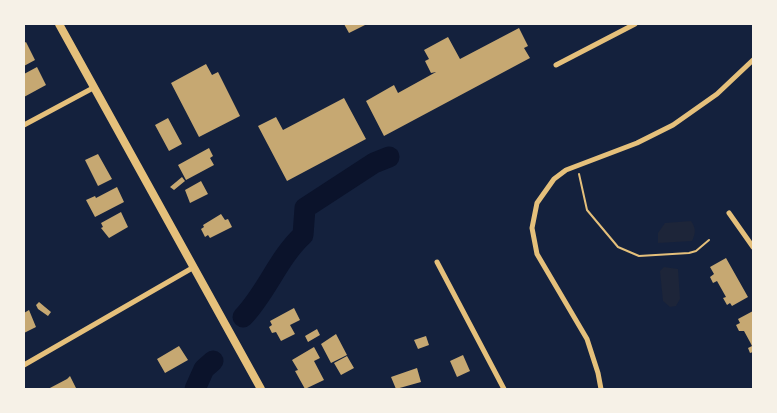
<!DOCTYPE html>
<html>
<head>
<meta charset="utf-8">
<style>
	body { margin:0 }
	#map { position:relative; width:777px; height:413px; overflow:hidden; background:#14213d; font-family:Mulish,sans-serif }
	canvas { display:block }
	.frame { position:absolute; inset:0; border:25px solid #f6f1e7; pointer-events:none }
</style>
</head>
<body>
<div id="map">
<canvas width="777" height="413"></canvas>
<div class="frame"></div>
</div>
<script>
const ctx = document.querySelector('canvas').getContext('2d');
ctx.lineJoin = 'round';
function fillPath(path, color) { ctx.fillStyle = color; ctx.fill(path, 'evenodd'); }
function trace(path, color, width, dash) { ctx.strokeStyle = color; ctx.lineWidth = width; ctx.lineCap = dash ? 'butt' : 'round'; ctx.setLineDash(dash || []); ctx.stroke(path); }
const green = new Path2D(`
	M691 221C696 228 696 233 692 241L658 243V233L665 223Z
	M664 267 678 269 680 299 676 306 670 307 663 301 660 271Z`);
const river = new Path2D(`
	M243 317C267 292 278 258 303 235L305 208 374 163 389 157
	M195 389 204 369 213 361`);
const building = new Path2D(`
	M344 24H367L349 33Z
	M519 28 528 46 524 48 530 58 384 136 366 101 394 85 398 93 436 72 431 73 425 61 429 59 424 50 448 37 460 59Z
	M26 42 35 60 24 66V43Z
	M206 64 212 75 218 72 240 116 199 137 171 83Z
	M37 67 46 85 24 97V74Z
	M344 98 366 139 287 181 258 126 276 117 283 130Z
	M168 118 182 144 169 151 155 125Z
	M209 148 213 156 210 158 214 165 186 180 178 165Z
	M98 154 112 179 98 186 85 160Z
	M182 177 185 181 174 190 170 187Z
	M201 181 208 194 190 203 185 190Z
	M117 187 124 202 95 217 86 200 95 196 96 198Z
	M121 212 128 227 109 238 101 228 103 227 101 223Z
	M221 214 225 220 228 219 232 227 210 238 208 235 205 237 201 229 204 227 203 225Z
	M726 258 748 297 732 306 730 303 727 305 723 298 726 297 717 281 713 283 710 277 714 274 710 267Z
	M39 302 51 312 48 316 38 309 36 305Z
	M294 308 300 320 290 325 295 334 281 341 276 332 272 333 269 327 272 325 270 321Z
	M29 310 36 327 24 333V313Z
	M753 311V352L750 353 748 348 752 346 750 342 744 331H739L736 325 740 323 738 319Z
	M317 329 320 335 308 342 305 336Z
	M336 334 347 355 331 363 321 344Z
	M426 336 429 345 418 349 414 340Z
	M179 346 188 360 165 373 157 359Z
	M314 347 320 358 314 361 324 380 305 389 295 371 298 370 292 360Z
	M463 355 470 371 457 377 450 361Z
	M347 356 354 368 341 375 334 363Z
	M417 368 421 382 396 389 391 377Z
	M70 376 76 388 48 389 67 379Z`);
const path = new Path2D(`
	M579 174 587 210 618 247 639 256 689 253 696 251 709 240`);
const minor = new Path2D(`
	M556 65 635 24
	M24 125 93 88
	M729 213 753 247
	M437 262 504 389
	M24 365 194 267
	M601 389 598 373 587 339 537 254 532 228 537 203 554 179 566 170 637 143 673 125 717 94 753 60`);
const tertiary = new Path2D(`
	M59 24 261 389`);
fillPath(green, '#1d2539');
trace(river, '#0b132b', 21);
fillPath(building, '#c6a872');
trace(path, '#e5c07b', 2);
trace(minor, '#e5c07b', 5);
trace(tertiary, '#e5c07b', 8);
</script>
</body>
</html>
